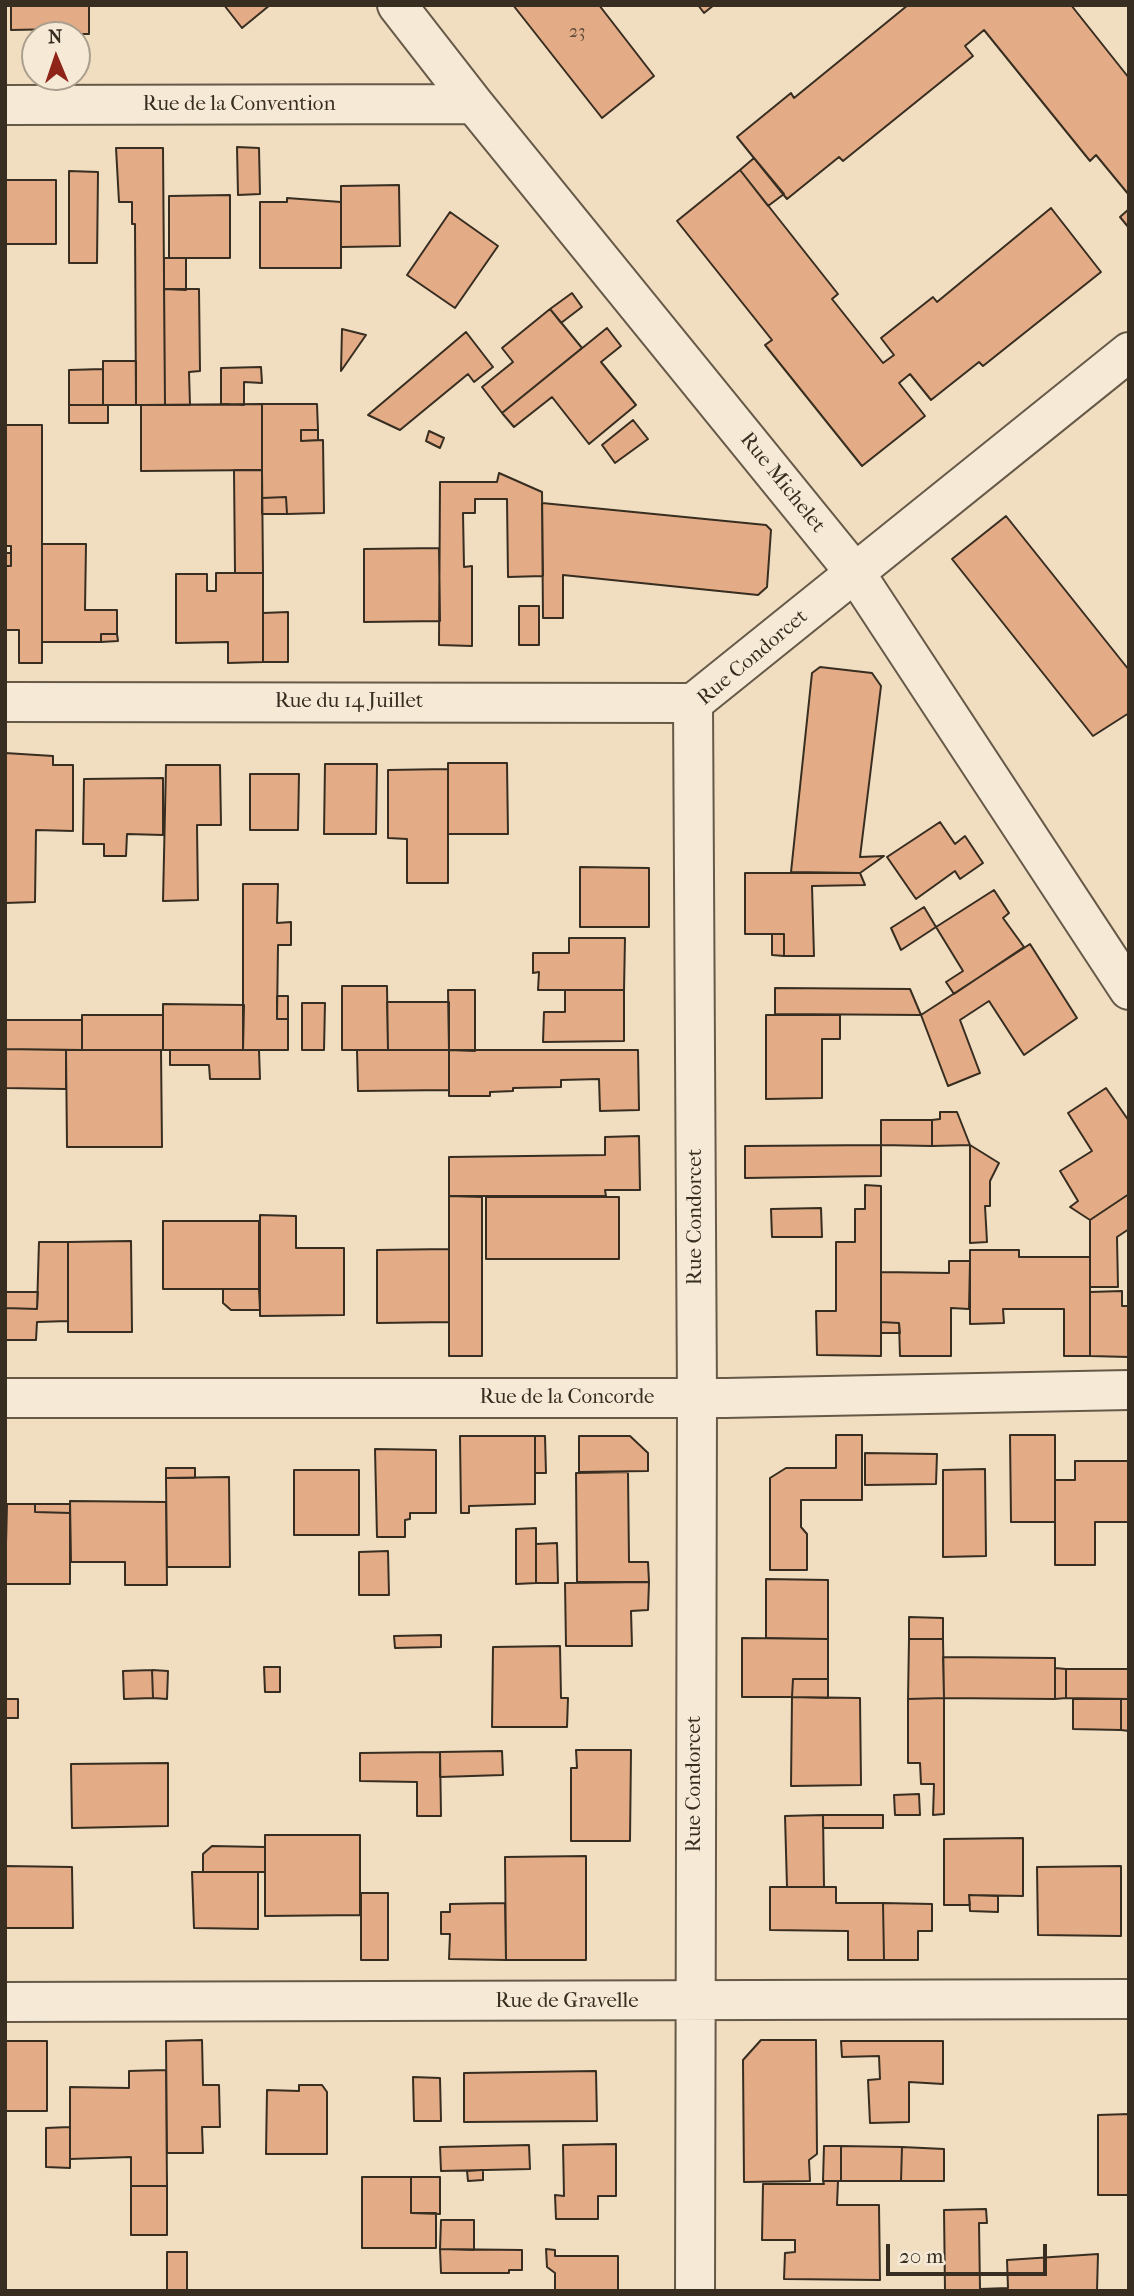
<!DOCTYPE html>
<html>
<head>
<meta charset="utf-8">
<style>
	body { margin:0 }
	#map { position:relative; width:1134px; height:2296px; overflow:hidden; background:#f1dec1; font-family:"IM FELL French Canon",serif }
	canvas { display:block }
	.frame { position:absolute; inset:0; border:7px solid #372d20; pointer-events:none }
	.north { position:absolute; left:21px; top:21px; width:70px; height:70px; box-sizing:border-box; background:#f6ead7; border:2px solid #aa9e8e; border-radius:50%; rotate:358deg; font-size:19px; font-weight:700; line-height:28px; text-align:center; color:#372d20 }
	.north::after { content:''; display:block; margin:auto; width:24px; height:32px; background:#8f2418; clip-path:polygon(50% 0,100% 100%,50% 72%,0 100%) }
	.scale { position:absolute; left:886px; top:2244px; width:161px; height:32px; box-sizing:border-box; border:4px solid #372d20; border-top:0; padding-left:9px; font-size:21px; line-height:24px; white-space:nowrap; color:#372d20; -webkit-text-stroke:5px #f6ead7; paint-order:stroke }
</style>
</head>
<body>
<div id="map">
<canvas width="1134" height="2296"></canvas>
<div class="frame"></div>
<div class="north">N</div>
<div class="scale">20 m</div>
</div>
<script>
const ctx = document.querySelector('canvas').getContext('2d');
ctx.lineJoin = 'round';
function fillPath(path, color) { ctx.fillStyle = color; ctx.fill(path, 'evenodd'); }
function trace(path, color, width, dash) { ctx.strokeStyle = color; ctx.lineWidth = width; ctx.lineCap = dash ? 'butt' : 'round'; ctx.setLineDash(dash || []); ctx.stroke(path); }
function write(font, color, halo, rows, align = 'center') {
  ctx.font = font + ' "IM FELL French Canon",serif'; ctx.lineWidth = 5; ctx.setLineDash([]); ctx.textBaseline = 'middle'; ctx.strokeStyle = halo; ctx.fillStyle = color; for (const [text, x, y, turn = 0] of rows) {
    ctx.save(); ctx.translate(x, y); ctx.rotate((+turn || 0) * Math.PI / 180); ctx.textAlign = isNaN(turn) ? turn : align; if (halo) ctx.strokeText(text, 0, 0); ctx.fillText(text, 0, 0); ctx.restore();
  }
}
const building = new Path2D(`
	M11 5H89V34H61L62 29 11 30Z
	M224 5H270L242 28Z
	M513 5H599L654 76 602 118Z
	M698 5H714L704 13Z
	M908 5H1071L1129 78V195L1096 155 1090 161 984 30 965 46 973 56 843 161 839 157 787 199 737 137 791 93 794 98Z
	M237 147 259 148 260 194 238 195Z
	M116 148H163L165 405H136L135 224H132V202H119Z
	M754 158 784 194 768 206 740 170Z
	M740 170 838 294 832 299 883 363 894 355 881 338 933 297 937 302 1051 208 1101 272 983 366 979 362 931 400 910 374 899 383 925 416 862 466 765 345 772 340 677 221Z
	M69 171 98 172 97 263H69Z
	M5 180H56V244H5Z
	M399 185 400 246 341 247V186Z
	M230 195V258H169V196Z
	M287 198 341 202V268H260V202H287Z
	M1129 209V228L1120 217Z
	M450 212 498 246 455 308 407 275Z
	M164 258H186V290L164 289Z
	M164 289H199L200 371 189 372 190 405H165Z
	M572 293 582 307 561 323 550 309Z
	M550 309 582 348 502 413 482 387 513 362 502 348Z
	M607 328 621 346 601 362 636 405 589 444 552 397 514 427 502 413Z
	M342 329 366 335 341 371Z
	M466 332 493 367 474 382 468 374 400 430 368 415Z
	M103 361H136V405H103Z
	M261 367 262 383 244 382V405L221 404V368Z
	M103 369V405H69V370Z
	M262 404H317L318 430H301V441L323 440 324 513 287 514 286 497 262 498Z
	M262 404V470L141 471V405Z
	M69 405H108V423H69Z
	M633 420 648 439 615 463 602 445Z
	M5 425H42V663H19V630H5V566H11V546H6Z
	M301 430H318V440L301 441Z
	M429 431 444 438 440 448 426 441Z
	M234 470H262L263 573H235Z
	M499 473 542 492 543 576 508 577 507 499H475V513H463L464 567 472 566V646L439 645 440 482H497Z
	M286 497 287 514H262V498Z
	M542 503 766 525 771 530 767 587 758 595 563 575V618H543Z
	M1006 516 1129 670V713L1093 736 952 559Z
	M42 544H86L85 610H117V634H101V642H42Z
	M439 548 440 621 364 622V549Z
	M5 553H11V566H5Z
	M216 573H263V662L228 663V642L176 643V574H207V591H216Z
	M519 606H539V645H519Z
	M288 612V662H263V613Z
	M101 634H117L118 641 101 642Z
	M820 667 872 673 881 686 860 857 884 856 860 873 791 872 812 673Z
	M5 753 53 756V765H73V831L36 830 35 902 5 903Z
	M448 763H507L508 834H448Z
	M325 764H377L376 834H324Z
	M166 765H220L221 825H197L198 900 163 901Z
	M448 769V883H407V839L388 838V770Z
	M250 774H299L298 830H250Z
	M163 778V835L127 834 126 856H104V844H83L84 779Z
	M940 822 955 844 965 836 983 863 960 879 955 871 916 899 887 857Z
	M580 867 649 868V927H580Z
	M745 873H860L865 885 812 886 814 956H784V934H745Z
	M243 884H278L277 923 291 922V945H278L277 1019H288V1050H243Z
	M994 890 1009 913 1003 918 1024 947 954 994 946 982 963 971 936 927Z
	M924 907 936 927 901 950 891 928Z
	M772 934H784V956L772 955Z
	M569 938H625L624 990H538L539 972 533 973V953H569Z
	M1030 944 1077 1018 1024 1055 989 1001 960 1020 980 1073 948 1086 921 1015Z
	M342 986H387L388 1050H342Z
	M775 988 910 989 921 1015 775 1014Z
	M448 990H475V1051L449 1050Z
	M565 990H624V1041L543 1042 544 1012H565Z
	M277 996H288V1019H277Z
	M387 1002H449V1050H388Z
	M302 1003H325L324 1050H302Z
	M163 1004 244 1005 243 1050H163Z
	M82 1015H163V1050H82Z
	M766 1015H840V1039H822V1098L766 1099Z
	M5 1020H82V1050L5 1049Z
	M5 1049 66 1050V1089L5 1088Z
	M66 1050H161L162 1147H67Z
	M170 1050H259L260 1079H210L209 1065H170Z
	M357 1050H449V1090L358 1091Z
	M449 1050H638L639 1110 600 1111 599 1079 561 1080V1087L513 1088V1091L490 1092V1096H449Z
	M1106 1088 1129 1121V1194L1090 1220 1070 1207 1078 1201 1060 1171 1092 1151 1068 1113Z
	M940 1112H957L970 1145 932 1146V1120L940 1119Z
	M881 1120H932V1146L881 1145Z
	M639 1136 640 1190H605L606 1196H449V1157L605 1155V1137Z
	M881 1145V1176L745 1178V1146Z
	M970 1145 999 1163 990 1181V1206H985L987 1242 970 1243Z
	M865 1185 881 1186V1356L817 1355 816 1311H836V1242H855V1209H865Z
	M1129 1194V1229L1117 1237 1118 1287H1090V1220Z
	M449 1196 482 1197V1356H449Z
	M486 1197H619V1259H486Z
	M821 1208 822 1237H772L771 1209Z
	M260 1215 296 1216V1248H344V1315L260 1316Z
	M163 1221H259V1289H163Z
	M131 1241 132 1332H68V1242Z
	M39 1242H68V1321L37 1322 36 1340H5V1308L37 1309Z
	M449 1249V1322L377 1323V1250Z
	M970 1250H1019V1257H1090V1356H1064V1309H1003L1004 1323 970 1324Z
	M949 1261H970L969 1309 951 1308V1356H900L899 1323 881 1322V1272L949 1273Z
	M223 1289H259L260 1310H231L223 1303Z
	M1122 1291V1306H1129V1357L1090 1356V1292Z
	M5 1292H38L37 1309 5 1308Z
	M881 1322 899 1323 900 1333H881Z
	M836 1435H862V1500H801V1527L807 1534V1570H770V1478L786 1468H836Z
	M1010 1435H1055V1522H1011Z
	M460 1436H535V1504L469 1506V1513H461Z
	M535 1436H545L546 1473H535Z
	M579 1436H630L648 1453V1471L579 1472Z
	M375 1449 436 1450V1513H410V1519L405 1520V1537H377Z
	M865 1453 937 1454 936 1484 865 1485Z
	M1075 1461H1129V1522H1095V1565H1055V1480H1075Z
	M166 1468H195V1478H166Z
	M985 1469 986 1556 943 1557V1470Z
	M294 1470H359V1535H294Z
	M628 1472 629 1562H648L649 1582H577L576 1473Z
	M229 1477 230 1567H167L166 1478Z
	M70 1501 166 1502 167 1585H125V1562H71Z
	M7 1504H35V1512L70 1513V1584H5Z
	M35 1504H70V1513L35 1512Z
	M536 1528V1583L516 1584V1529Z
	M557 1543 558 1583H536V1544Z
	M388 1551 389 1595H359V1552Z
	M766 1579 828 1580V1639L766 1638Z
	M649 1582 648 1610 631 1611 632 1646H566L565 1583Z
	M909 1617 943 1618V1639H909Z
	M441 1635V1647L395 1648 394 1636Z
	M742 1638 828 1639V1679H793L792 1697H742Z
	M909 1639H943L944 1698 908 1699Z
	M560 1646 561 1698H568L567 1727H492L493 1647Z
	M943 1657 1055 1658V1699L944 1698Z
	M264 1667H280V1692H265Z
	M1055 1668 1066 1669V1698L1055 1699Z
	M1066 1669H1129V1699L1066 1698Z
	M152 1670 168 1671 167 1699 153 1698Z
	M152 1670 153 1698 124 1699 123 1671Z
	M793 1679H828V1698L792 1697Z
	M792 1697 860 1698 861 1785 791 1786Z
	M944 1698V1814L933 1815 934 1784H921L920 1763H908V1699Z
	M5 1699H18V1718H5Z
	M1073 1699H1121V1730L1073 1729Z
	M1121 1699H1129V1731L1121 1730Z
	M576 1750H631L630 1841H571V1768H577Z
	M502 1751 503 1775 440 1777V1752Z
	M440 1752 441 1816H417V1782L360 1781V1753Z
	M168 1763V1826L72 1828 71 1764Z
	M919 1794 920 1815H895L894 1795Z
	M823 1815H883V1828H823Z
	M823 1815 824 1887H787L785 1816Z
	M265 1835H360V1915L265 1916Z
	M1023 1838V1896L969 1895 970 1905H944V1839Z
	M212 1846 265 1847V1872H203V1854Z
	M586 1856V1960H506L505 1857Z
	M5 1866 72 1867 73 1928H5Z
	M1121 1866V1936L1038 1935 1037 1867Z
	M192 1872H258V1929L194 1928Z
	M770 1887H836V1903H883L884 1960H848V1931L770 1930Z
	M361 1893H388V1960H361Z
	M969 1895 998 1896V1912L970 1911Z
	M505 1903 506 1960 449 1959 450 1934H441V1912H450V1904Z
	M883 1903 932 1904V1931H918V1960H884Z
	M202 2040 203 2085H219L220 2127H202L203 2153H167L166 2041Z
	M761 2040H816L817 2154 809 2160 810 2181 744 2182 743 2060Z
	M5 2041H47V2111H5Z
	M841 2041H943V2084L909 2082V2122L870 2123 868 2080 880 2079 879 2056 842 2057Z
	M166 2070 167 2186H131V2157L70 2159V2087L129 2088V2071Z
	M596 2071 597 2121 464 2122V2073Z
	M413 2077 440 2078 441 2121H414Z
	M299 2085H322L327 2092V2154H266L267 2090 299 2091Z
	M1129 2114V2195H1098V2115Z
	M70 2127V2168L46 2167V2128Z
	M616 2144V2196H598V2219H556L555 2195 564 2196 563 2145Z
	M529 2145 530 2169 441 2171 440 2147Z
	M824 2146H841V2181H823Z
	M841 2146 902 2147 901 2181H841Z
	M902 2147 944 2149V2181H901Z
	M483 2170V2180L468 2181 467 2171Z
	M362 2177H411V2213H436V2248H362Z
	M411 2177H440V2214L411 2213Z
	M823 2181H838L837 2205H879L880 2280 784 2279 785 2253 795 2252V2240H762L763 2184H824Z
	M131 2186H167V2235H131Z
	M986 2209 987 2223H979L980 2289 1008 2288 1007 2260 1098 2254 1097 2291H945L944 2210Z
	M441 2220H474V2250L440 2249Z
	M440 2249 522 2250V2270H509V2273H441Z
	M546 2249 555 2250V2256H618V2291H555V2273L547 2267Z
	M167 2252H187V2291H167Z`);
const street = new Path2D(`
	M397 5 474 104 856 574 1129 990
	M5 105 474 104
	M5 702 693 703
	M5 1398H725L1129 1390
	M5 2002 1129 1999
	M695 2291 697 1398 693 703 1129 352`);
const numberNames = [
	["23",577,33]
];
const streetNames = [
	["Rue de la Convention",239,105],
	["Rue Michelet",782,483,51],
	["Rue Condorcet",753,658,-40],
	["Rue du 14 Juillet",349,702],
	["Rue Condorcet",696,1217,-90],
	["Rue de la Concorde",567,1398],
	["Rue Condorcet",695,1784,-90],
	["Rue de Gravelle",567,2002]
];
fillPath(building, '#e3ac86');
trace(building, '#372d20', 2);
trace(street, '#665948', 42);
trace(street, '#f6ead7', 38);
write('18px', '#624d3a', null, numberNames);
write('21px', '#372d20', '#f6ead7', streetNames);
</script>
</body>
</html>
